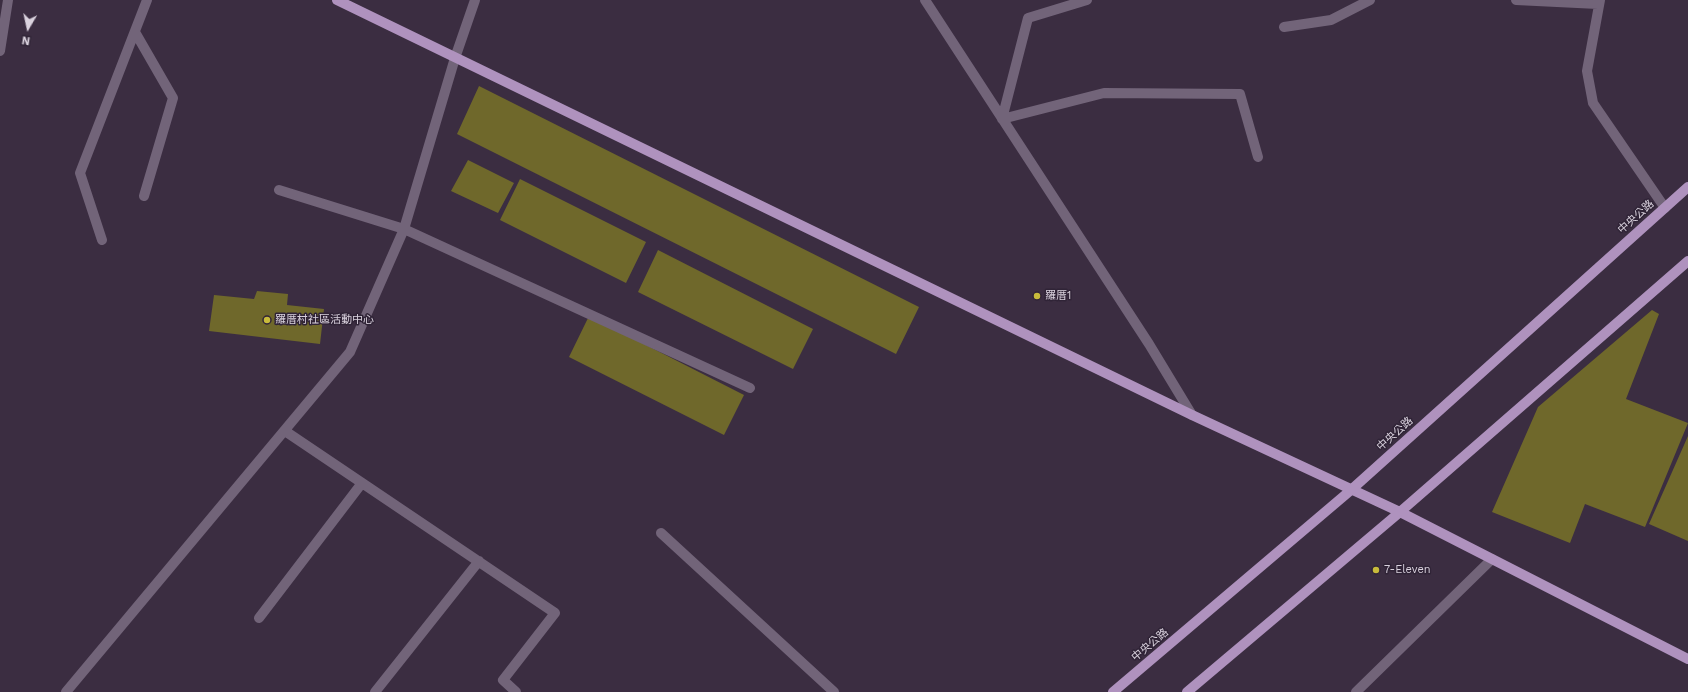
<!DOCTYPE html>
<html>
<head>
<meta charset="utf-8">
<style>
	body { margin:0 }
	#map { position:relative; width:1688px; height:692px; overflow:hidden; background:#3b2d41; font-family:"Work Sans",sans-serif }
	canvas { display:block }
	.north { position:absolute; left:8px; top:8px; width:40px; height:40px; -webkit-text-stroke:3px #302437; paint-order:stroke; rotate:189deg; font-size:11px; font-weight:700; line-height:16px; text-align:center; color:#dad2de }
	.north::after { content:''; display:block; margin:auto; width:14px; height:18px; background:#dad2de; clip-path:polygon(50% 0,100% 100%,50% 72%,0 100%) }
</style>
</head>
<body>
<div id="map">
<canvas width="1688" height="692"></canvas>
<div class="north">N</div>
</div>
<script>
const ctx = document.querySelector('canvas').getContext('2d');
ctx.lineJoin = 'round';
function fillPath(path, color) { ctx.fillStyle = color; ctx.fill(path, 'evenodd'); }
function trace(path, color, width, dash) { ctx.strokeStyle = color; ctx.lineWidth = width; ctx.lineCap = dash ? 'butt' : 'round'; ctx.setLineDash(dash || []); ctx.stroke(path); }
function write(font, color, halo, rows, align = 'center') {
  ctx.font = font + ' "Work Sans","Noto Sans TC",sans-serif'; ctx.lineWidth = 3; ctx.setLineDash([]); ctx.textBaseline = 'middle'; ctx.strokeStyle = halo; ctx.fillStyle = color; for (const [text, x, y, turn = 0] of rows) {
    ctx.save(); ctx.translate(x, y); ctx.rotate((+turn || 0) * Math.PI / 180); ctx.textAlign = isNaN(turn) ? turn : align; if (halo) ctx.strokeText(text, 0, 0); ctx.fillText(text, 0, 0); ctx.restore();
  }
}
const building = new Path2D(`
	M479 86 919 307 896 354 457 134Z
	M468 160 514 183 498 213 451 191Z
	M520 179 646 242 626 283 500 220Z
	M658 250 813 329 793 369 638 292Z
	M257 291 288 294 287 305 324 309 320 344 209 331 214 295 254 299Z
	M1652 310 1659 314 1626 399 1688 423 1645 527 1585 504 1570 543 1492 512 1538 407Z
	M589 316 744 395 724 435 569 357Z
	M1688 436V541L1649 524Z`);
const minor = new Path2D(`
	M925 0 1149 344 1192 415
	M1087 0 1028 18 1002 119 1104 93 1240 94 1258 157
	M1516 0 1598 4
	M1600 0 1587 71 1593 103 1665 208
	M1284 27 1331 20 1370 0
	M135 32 173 98 144 196
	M0 51 8 0
	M279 190 404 229 750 388
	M102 240 80 173 147 0
	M285 431 555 613 503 680 516 692
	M661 533 834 692
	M259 618 362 483
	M66 692 350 352 404 229 455 58 475 0
	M375 692 479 561
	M1356 692 1492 559`);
const major = new Path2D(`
	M337 0 1192 415 1400 512 1688 659
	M1113 692 1351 490 1688 187
	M1187 692 1400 512 1688 261`);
const markers = [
	[1037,296,4,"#c8bb3b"],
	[267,320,4,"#c8bb3b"],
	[1376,570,4,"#c8bb3b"]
];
const streetNames = [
	["中央公路",1636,217,-42],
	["中央公路",1395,434,-42],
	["中央公路",1150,645,-40]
];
const poiNames = [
	["羅厝1",1045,296],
	["羅厝村社區活動中心",275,320],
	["7-Eleven",1384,570]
];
fillPath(building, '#6f682b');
trace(minor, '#726479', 10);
trace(major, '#af92be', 10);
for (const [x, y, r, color] of markers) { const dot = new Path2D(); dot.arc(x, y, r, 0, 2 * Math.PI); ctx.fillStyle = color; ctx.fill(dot); trace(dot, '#302437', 1.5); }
write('11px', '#dad2de', '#302437', streetNames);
write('11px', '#dad2de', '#302437', poiNames, 'left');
</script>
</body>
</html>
